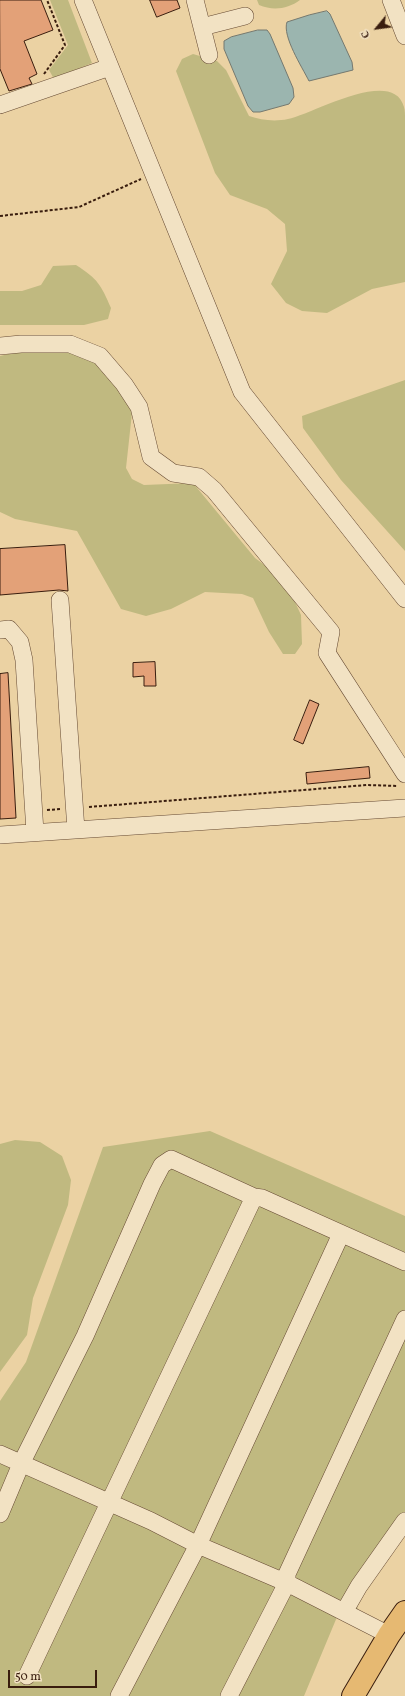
<!DOCTYPE html>
<html>
<head>
<meta charset="utf-8">
<style>
	body { margin:0 }
	#map { position:relative; width:405px; height:1696px; overflow:hidden; background:#ebd2a3; font-family:Vollkorn,serif }
	canvas { display:block }
	.north { position:absolute; left:357px; top:8px; width:40px; height:40px; -webkit-text-stroke:3px #f2e2c3; paint-order:stroke; rotate:241deg; font-size:11px; font-weight:700; line-height:16px; text-align:center; color:#391d0e }
	.north::after { content:''; display:block; margin:auto; width:14px; height:18px; background:#391d0e; clip-path:polygon(50% 0,100% 100%,50% 72%,0 100%) }
	.scale { position:absolute; left:8px; top:1670px; width:89px; height:18px; box-sizing:border-box; border:2px solid #391d0e; border-top:0; padding-left:5px; font-size:12px; line-height:14px; white-space:nowrap; color:#391d0e; -webkit-text-stroke:3px #f2e2c3; paint-order:stroke }
</style>
</head>
<body>
<div id="map">
<canvas width="405" height="1696"></canvas>
<div class="north">С</div>
<div class="scale">50 m</div>
</div>
<script>
const ctx = document.querySelector('canvas').getContext('2d');
ctx.lineJoin = 'round';
function fillPath(path, color) { ctx.fillStyle = color; ctx.fill(path, 'evenodd'); }
function trace(path, color, width, dash) { ctx.strokeStyle = color; ctx.lineWidth = width; ctx.lineCap = dash ? 'butt' : 'round'; ctx.setLineDash(dash || []); ctx.stroke(path); }
const green = new Path2D(`
	M50 0H68L92 63 54 79 49 70 68 45Z
	M257 0H300C288 9 273 11 259 5Z
	M193 54 217 61 226 70 249 116C261 120 274 122 288 119 311 115 393 66 404 107 405 110 405 115 405 119V282L372 289 327 313 302 311 286 303 271 284 287 251 285 224 267 209 230 195 215 173 176 71 182 59Z
	M76 265C98 279 101 285 111 308L108 319 84 325H0V291H22L41 285 53 266Z
	M67 350 111 368 130 401 132 413 126 468 132 479 144 485 193 483 255 558 285 580 301 615 302 644 295 654H283L269 632 253 598 242 594 205 592 171 609 146 616 121 609 77 531 15 519 0 512V356L17 352Z
	M405 380V551L341 480 303 428 302 416Z
	M210 1131 405 1216V1531L356 1602 359 1613 337 1617 304 1696H0V1401L26 1362 103 1147Z
	M15 1140 40 1142 62 1156 71 1180 68 1205 33 1298 27 1335 0 1372V1144Z`);
const water = new Path2D(`
	M327 11 330 14 352 62 353 70 309 81C302 67 282 36 287 22L309 15Z
	M258 30H267L270 34 293 88 294 97 289 104 260 112H253L248 106 224 49V41L231 37Z`);
const building = new Path2D(`
	M0 0H41L53 30 24 41 37 74 29 78 32 84 9 91 0 69Z
	M150 0H177L180 8 157 17Z
	M65 545 68 591 59 590 0 595V549Z
	M155 662 156 686H144V676L133 677V663Z
	M8 673 16 818 0 819V674Z
	M310 700 319 704 303 744 294 740Z
	M369 767 370 778 307 784 306 773Z`);
const path = new Path2D(`
	M44 74 65 45 47 0
	M0 216 79 207 141 179
	M89 807 367 785 398 786
	M47 810 61 809`);
const minor = new Path2D(`
	M83 0 242 392 405 599
	M195 0 209 55
	M391 0 405 36
	M202 27 245 16
	M0 105 110 67
	M0 346 21 344H70L100 356 124 384 139 407 151 457 173 473 199 477 214 490 331 632 327 653 405 774
	M60 600 76 830
	M0 630 9 629 20 642 24 660 35 832
	M0 835 405 808
	M0 1454 151 1521 198 1545 287 1583 389 1635
	M0 1514 21 1464 85 1336 152 1184 162 1165 171 1159 254 1197 262 1198 405 1262
	M344 1612 359 1586 405 1521
	M27 1676 254 1197
	M119 1696 198 1545 341 1234
	M229 1696 287 1583V1574L405 1319`);
const major = new Path2D(`
	M353 1696 389 1635 405 1612`);
fillPath(green, '#c0b980');
fillPath(water, '#9bb5af');
trace(water, '#74786f', 1);
fillPath(building, '#e3a178');
trace(building, '#391d0e', 1);
trace(minor, '#664a33', 18);
trace(major, '#391d0e', 24);
trace(path, '#391d0e', 2, [3, 2]);
trace(minor, '#f2e2c3', 17);
trace(major, '#e6b972', 22);
</script>
</body>
</html>
